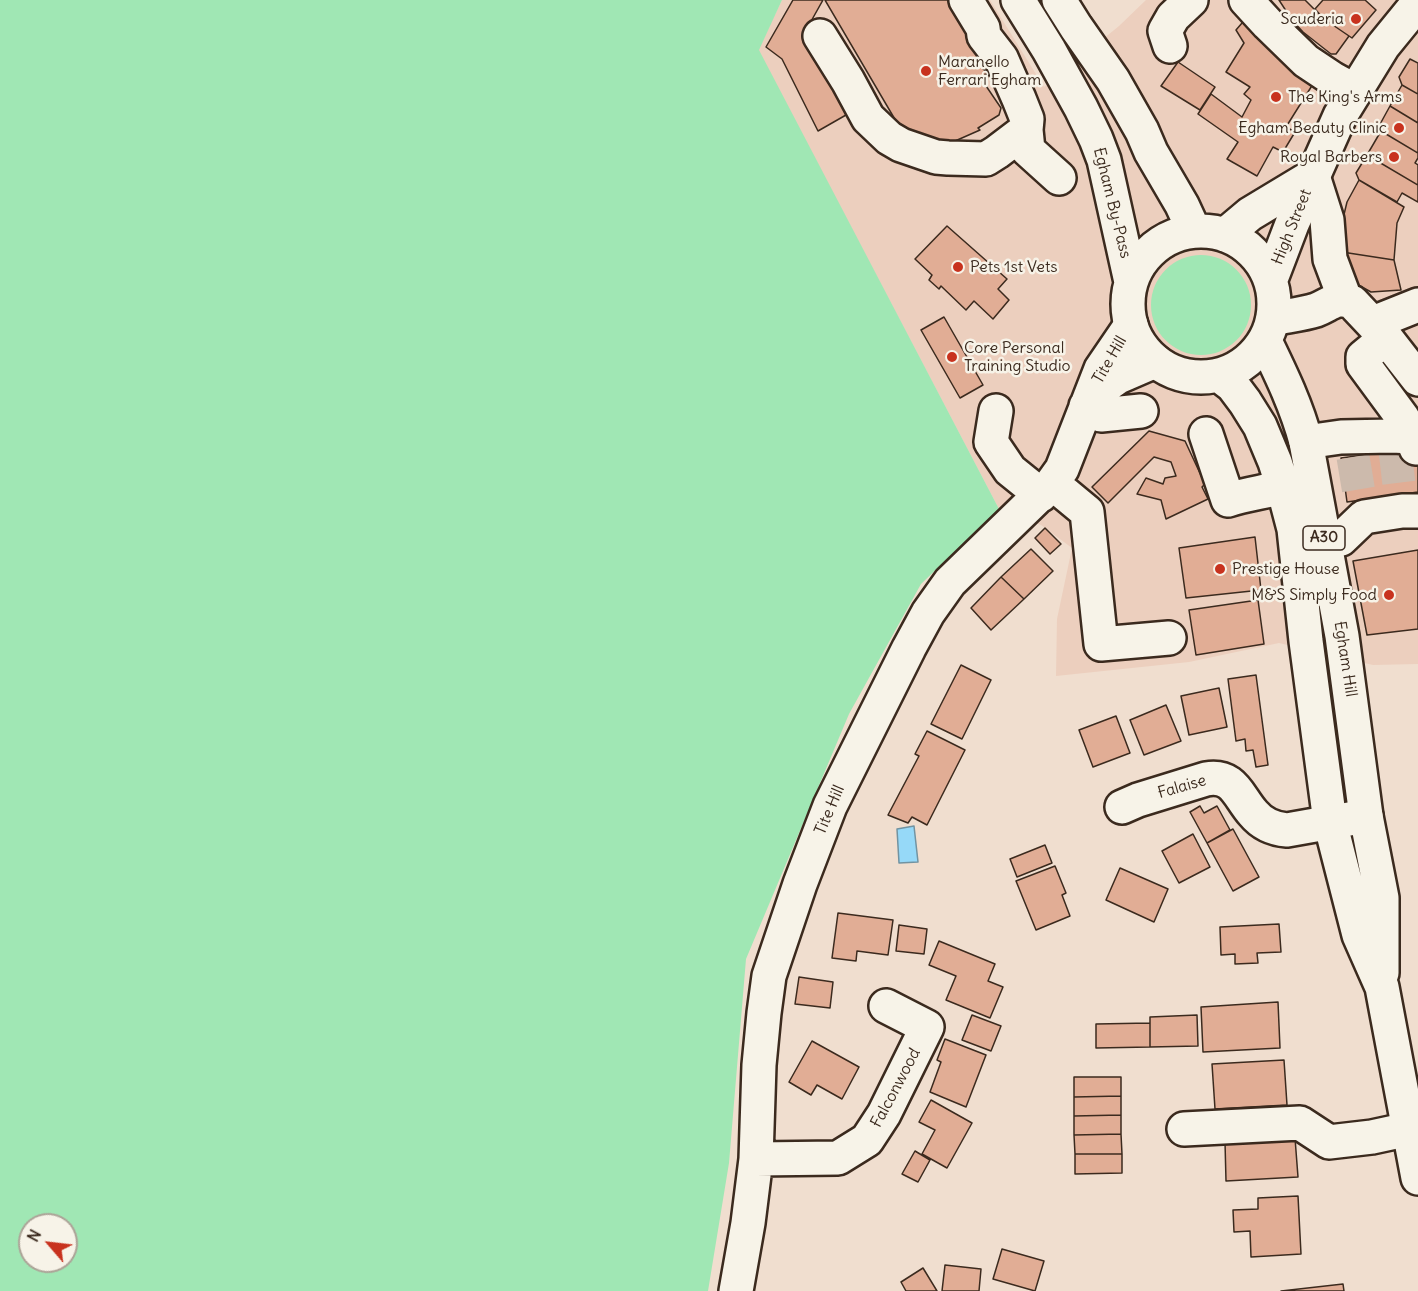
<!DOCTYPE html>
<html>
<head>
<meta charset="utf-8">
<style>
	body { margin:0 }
	#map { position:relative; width:1418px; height:1291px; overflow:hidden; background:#f0decf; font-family:Delius,sans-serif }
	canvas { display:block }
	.north { position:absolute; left:18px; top:1213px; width:60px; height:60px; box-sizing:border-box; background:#f7f3e8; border:2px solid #aca397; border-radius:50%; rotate:298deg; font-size:16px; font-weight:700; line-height:24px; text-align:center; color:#3b2a1e }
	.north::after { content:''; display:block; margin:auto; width:21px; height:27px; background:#c8321e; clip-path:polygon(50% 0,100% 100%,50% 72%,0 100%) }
</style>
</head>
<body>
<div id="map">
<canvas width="1418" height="1291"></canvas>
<div class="north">N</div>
</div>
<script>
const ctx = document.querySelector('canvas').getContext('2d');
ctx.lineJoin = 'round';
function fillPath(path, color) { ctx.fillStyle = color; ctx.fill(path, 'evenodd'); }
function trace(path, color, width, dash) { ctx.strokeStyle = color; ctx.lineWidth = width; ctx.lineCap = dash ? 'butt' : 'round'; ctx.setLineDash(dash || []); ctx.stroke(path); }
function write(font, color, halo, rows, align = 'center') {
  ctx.font = font + ' Delius,sans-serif'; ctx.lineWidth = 5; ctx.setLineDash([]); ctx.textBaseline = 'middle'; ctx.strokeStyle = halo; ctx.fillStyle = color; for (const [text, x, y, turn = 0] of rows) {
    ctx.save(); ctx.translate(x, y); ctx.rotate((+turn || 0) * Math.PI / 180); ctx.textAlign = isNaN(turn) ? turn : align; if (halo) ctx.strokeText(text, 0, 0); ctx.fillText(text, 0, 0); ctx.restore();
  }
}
const built = new Path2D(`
	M782 0H990L1044 87 1119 26 1146 0H1418V664L1373 665 1279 643 1189 662 1056 676 1057 619 1072 548 1041 525 999 509 758 50Z`);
const green = new Path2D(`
	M0 0H782L759 50 999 509 921 584 849 714 746 959 729 1163 708 1291H0ZM30 1225H66V1261H30Z
	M1151 305a50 50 0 1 1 100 0a50 50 0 1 1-100 0Z`);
const water = new Path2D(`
	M914 826 918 862 899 863 897 829Z`);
const building = new Path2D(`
	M793 0H823L805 32 846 115 818 131 782 59 766 47Z
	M825 0H950L969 31 968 37 983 69 988 73 982 80 1001 108 999 115 978 128 980 130 946 145 900 128Z
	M1279 0H1305L1324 19 1349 36 1336 54H1331L1303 32 1292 20Z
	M1323 0H1365L1376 10 1352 38 1324 19 1315 9Z
	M1248 16 1313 84 1286 127 1295 132 1283 152 1273 147 1257 176 1227 159 1238 142 1198 114 1211 94 1242 117 1251 100 1244 94 1250 87 1226 72 1244 43 1236 30Z
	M1410 59 1418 63V94L1402 85 1399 77Z
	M1178 62 1215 87 1200 110 1161 86Z
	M1402 85 1418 94V123L1390 106Z
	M1390 106 1418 123V153L1381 131 1379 126Z
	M1381 131 1418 153V158L1415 163 1418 165V185L1367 155Z
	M1367 155 1418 185V202L1402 193 1397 202 1359 180 1356 173Z
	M1359 180 1404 207 1397 223 1394 260 1342 252 1341 227 1347 202Z
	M947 226 1007 279 998 289 1009 300 993 319 974 301 966 310 941 286 939 289 929 280 932 275 915 259Z
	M1342 252 1394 260 1401 290 1371 292 1351 281Z
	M944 317 983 385 960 398 921 330Z
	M1149 431 1185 441 1205 484 1202 487 1208 499 1166 519 1161 500 1137 494 1146 478 1163 484 1165 478 1176 476 1171 462 1154 457 1108 503 1092 487Z
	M1418 448V492L1347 502 1341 458Z
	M1045 528 1061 544 1050 554 1035 538Z
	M1255 537 1261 590 1186 598 1179 548Z
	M1031 549 1053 571 1024 599 1001 577Z
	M1418 550V629L1367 635 1353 561Z
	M1001 577 1024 599 991 630 971 608Z
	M1258 600 1264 644 1196 655 1189 610Z
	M961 665 991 680 962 739 931 724Z
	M1256 675 1268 765 1256 767 1253 750 1246 751 1245 739 1236 741 1228 679Z
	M1219 688 1227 727 1189 735 1181 696Z
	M1166 705 1181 741 1144 755 1130 720Z
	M1116 716 1130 753 1093 767 1079 730Z
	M927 731 965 750 927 825 912 817 908 823 888 815 919 756 915 754Z
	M1200 806 1204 813 1217 806 1230 830 1207 843 1190 812Z
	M1233 829 1259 877 1233 891 1207 843Z
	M1193 834 1210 867 1179 883 1162 851Z
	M1045 845 1052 863 1017 877 1010 859Z
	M1055 866 1066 893 1062 895 1070 916 1036 930 1016 881Z
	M1120 868 1168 889 1154 922 1106 900Z
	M838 913 893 920 888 955 857 951 856 961 832 958Z
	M1279 924 1281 952 1257 953 1258 963 1235 964V954L1221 955 1220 927Z
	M899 925 927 929 924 954 896 951Z
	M939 941 995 964 988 981 1003 987 990 1018 946 1000 956 976 929 965Z
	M799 977 833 982 830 1008 795 1004Z
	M1278 1002 1280 1048 1203 1052 1201 1007Z
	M972 1015 1001 1026 991 1051 962 1040Z
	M1197 1015 1198 1046 1150 1047V1017Z
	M1150 1023V1047L1096 1048V1024Z
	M945 1039 986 1055 966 1107 930 1092 941 1062 937 1060Z
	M812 1041 859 1067 842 1099 817 1085 811 1095 789 1082Z
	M1284 1060 1287 1105 1215 1109 1212 1064Z
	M1074 1077H1121V1096L1074 1097Z
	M1121 1096V1115L1074 1116V1097Z
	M931 1100 972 1123 947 1168 922 1154 935 1130 919 1122Z
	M1121 1115V1134L1074 1135V1116Z
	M1121 1134 1122 1154H1075L1074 1135Z
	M1295 1138 1298 1177 1226 1181 1225 1142Z
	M915 1151 930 1160 918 1182 902 1174Z
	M1075 1154H1122V1173L1075 1174Z
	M1298 1196 1301 1254 1251 1257 1250 1231 1234 1232 1233 1210 1258 1209V1198Z
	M1002 1249 1044 1261 1035 1291 993 1279Z
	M945 1265 981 1269 979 1291H942Z
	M923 1268 937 1291H906L901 1282Z
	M1343 1284 1344 1291H1281Z`);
const minorTunnel = new Path2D(`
	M1395 450 1400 493
	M1353 457 1360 499`);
const minor = new Path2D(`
	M966 0 983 28 984 36 1001 58 1019 99 1027 119 1026 130 1028 150 1059 178
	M1246 0 1268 24 1306 61 1333 79 1355 91
	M820 36 848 81 868 118 889 138 901 145 936 157 948 158 986 159 997 152 1026 130
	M1170 46 1165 31 1173 17 1191 0
	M1313 176 1327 220 1330 259 1345 299
	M1273 319C1287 316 1303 314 1316 310 1330 305 1335 296 1352 302L1386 338 1418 379
	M1373 323 1418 305
	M1386 338 1363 357V364L1402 417 1410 430 1412 437
	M1090 397 1118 377 1155 361
	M1086 406 1101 415 1141 411
	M996 411 991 442 1010 470 1041 495
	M1206 434 1228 500C1246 494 1265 492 1283 487
	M1306 442 1341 437 1392 436 1412 437 1416 448
	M1052 483 1087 512 1101 644 1169 638
	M1324 541 1341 539 1364 517 1402 511H1418
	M1122 807 1138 800 1206 779C1234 774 1238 796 1253 813 1262 824 1274 829 1287 830L1366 816
	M1184 1129 1300 1123 1329 1142 1372 1137 1409 1129
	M756 1159 838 1158 867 1140 884 1114 927 1027 886 1006
	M736 1291 748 1223 756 1159 759 1065 764 1013 769 976 800 884 830 806 909 648 928 613 950 582 1052 483 1062 469 1101 369 1131 325`);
const major = new Path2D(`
	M1018 0 1049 50 1081 108 1096 139 1104 160 1131 282
	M1059 0 1076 27 1113 80 1142 131 1151 152 1182 205 1194 231
	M1128 304a73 73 0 1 1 146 0a73 73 0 1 1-146 0Z
	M1225 235 1250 214 1313 176
	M1271 279 1292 224 1340 116 1383 46 1418 3
	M1265 341C1281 374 1297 407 1306 442L1342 636 1366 816 1382 898V973
	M1220 376 1233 386 1245 402 1260 426 1275 462 1283 487 1294 529 1306 641 1330 822 1359 935 1382 987 1418 1178`);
const markers = [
	[1356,19,6,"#c8321e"],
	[926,71,6,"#c8321e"],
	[1276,97,6,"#c8321e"],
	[1399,128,6,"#c8321e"],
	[1394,157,6,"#c8321e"],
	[958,267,6,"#c8321e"],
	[952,357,6,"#c8321e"],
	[1220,569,6,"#c8321e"],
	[1389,595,6,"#c8321e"]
];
const shields = [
	[1324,538,42]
];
const shieldNames = [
	["A30",1324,538]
];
const poiNames = [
	["Scuderia",1344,19,"right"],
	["Maranello",938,62],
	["Ferrari Egham",938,80],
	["The King's Arms",1288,97],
	["Egham Beauty Clinic",1387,128,"right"],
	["Royal Barbers",1382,157,"right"],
	["Pets 1st Vets",970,267],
	["Core Personal",964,348],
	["Training Studio",964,366],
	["Prestige House",1232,569],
	["M&S Simply Food",1377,595,"right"]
];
const streetNames = [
	["Egham By-Pass",1112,203,76],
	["High Street",1292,227,-68],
	["Tite Hill",1110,360,-60],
	["Egham Hill",1345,659,81],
	["Falaise",1182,787,-16],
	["Tite Hill",830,810,-67],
	["Falconwood",896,1088,-62]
];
fillPath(built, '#eccfbe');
fillPath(green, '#a0e7b4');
fillPath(water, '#96d9f8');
trace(water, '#7293a1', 1.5);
fillPath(building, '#e1ad95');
trace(building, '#3b2a1e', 1.5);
trace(minorTunnel, '#ccbaac', 33, [33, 16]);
trace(minor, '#3b2a1e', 38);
trace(major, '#3b2a1e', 38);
trace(minor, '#f7f3e8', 33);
trace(major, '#f7f3e8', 33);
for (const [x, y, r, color] of markers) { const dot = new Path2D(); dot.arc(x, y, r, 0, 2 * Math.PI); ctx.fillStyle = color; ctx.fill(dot); trace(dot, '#f7f3e8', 2); }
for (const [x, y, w] of shields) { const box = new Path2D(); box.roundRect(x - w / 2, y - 12, w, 24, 4.5); ctx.fillStyle = '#f7f3e8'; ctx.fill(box); trace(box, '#3b2a1e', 1.5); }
write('bold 15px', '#3b2a1e', null, shieldNames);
write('16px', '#3b2a1e', '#f7f3e8', poiNames, 'left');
write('16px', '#3b2a1e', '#f7f3e8', streetNames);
</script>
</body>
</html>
